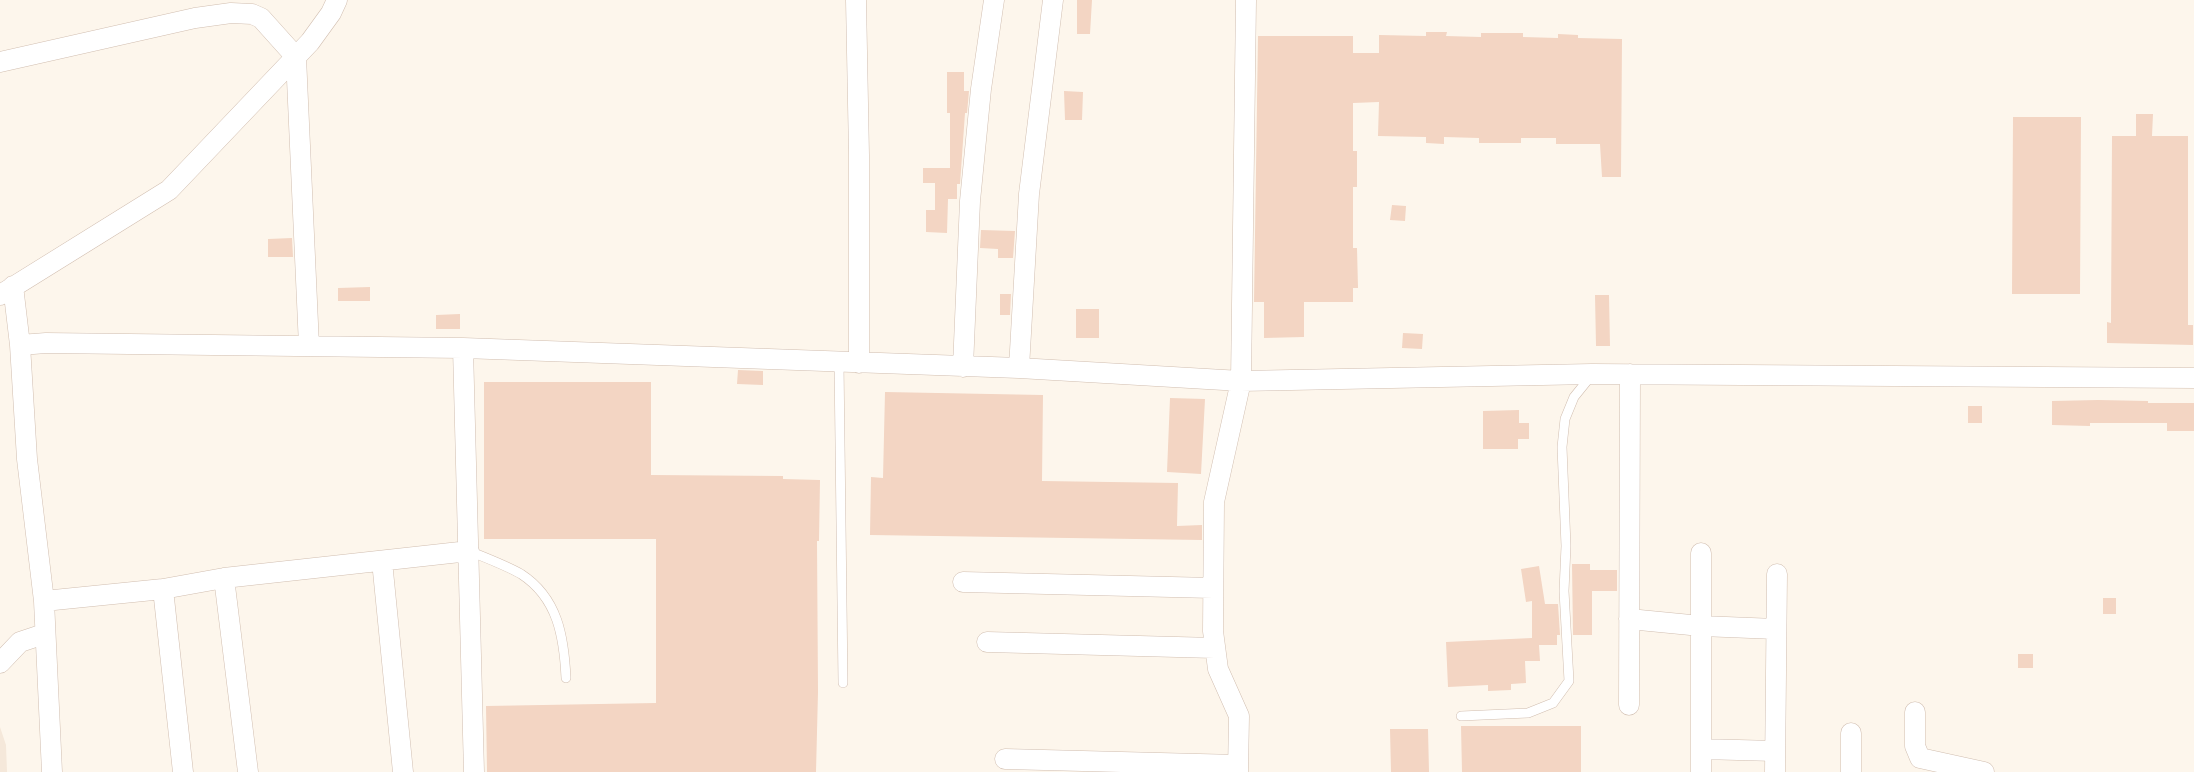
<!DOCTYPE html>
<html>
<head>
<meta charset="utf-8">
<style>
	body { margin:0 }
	canvas { display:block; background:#fdf6ec }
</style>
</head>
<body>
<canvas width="2194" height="772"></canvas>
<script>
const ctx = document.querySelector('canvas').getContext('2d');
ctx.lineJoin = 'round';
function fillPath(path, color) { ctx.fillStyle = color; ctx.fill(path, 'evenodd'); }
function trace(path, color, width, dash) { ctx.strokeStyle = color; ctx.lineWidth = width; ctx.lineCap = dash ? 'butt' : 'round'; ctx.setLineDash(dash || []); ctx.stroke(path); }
const residential = new Path2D(`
	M0 727 6 745 7 772H0Z`);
const building = new Path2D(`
	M1077 0H1092L1090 34H1077Z
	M1426 32H1447L1446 36 1481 37V33H1523V37L1558 38V34L1578 35V38L1622 39 1621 177H1602L1600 144H1556V138H1521V143H1479V138L1444 137V144L1426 143V137L1378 136 1379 102 1353 103V151H1357V187H1353V248H1357L1358 288H1353V302H1304V337L1264 338V302H1254L1258 36H1353V53H1379V35L1426 36Z
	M947 72H964V91H969L967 113H965L960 184H957V199H948L947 233 926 232V210H935V183H923V168H950V113H947Z
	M1064 91 1083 92 1082 120H1065Z
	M2136 114H2153L2152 136H2188V325H2193V345L2107 343V322L2111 323 2112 136H2136Z
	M2013 117H2081L2080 294H2012Z
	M1392 205 1406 206 1405 221 1390 220Z
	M981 230 1015 231 1013 258H998V249L980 248Z
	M292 238 293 257H268V239Z
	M370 287V301H338V288Z
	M1000 294H1011L1010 315H1000Z
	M1595 295H1609L1610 346H1596Z
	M1076 309H1099V338H1076Z
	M460 314V329H436V315Z
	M1403 333 1423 334 1422 349 1402 348Z
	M738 370 763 371V385L737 384Z
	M484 382H651V475L783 476V479L820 480 819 541H817L818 692 816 772H487L486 706 656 703V539H484Z
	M885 392 1043 395 1042 481 1178 483 1177 526 1202 525V540L870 535 871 477 883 478Z
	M1170 398 1205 399 1201 474 1167 472Z
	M2098 400 2148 401V403H2194V431H2167V423H2090V426L2052 425V401Z
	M1968 406H1982V423H1968Z
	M1519 410V423H1529V439H1518V449H1483V411Z
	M1572 564H1590V570H1617V591H1592V635H1573Z
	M1539 566 1545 604H1558L1560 635H1557V645H1539L1540 661H1525L1526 683 1511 684V690L1488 691V685L1448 687 1446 642 1532 638V601L1526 602 1521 569Z
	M2103 598H2116V614H2103Z
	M2018 654H2033V668H2018Z
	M1461 726H1581V772H1462Z
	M1390 729H1428L1429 772H1391Z`);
const lane = new Path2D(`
	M839 363 843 683
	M469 551C486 558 505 565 521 574 558 598 564 637 566 678
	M1461 716 1528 713 1553 703 1569 681 1564 591 1566 546 1562 447 1565 419 1574 397 1591 376`);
const street = new Path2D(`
	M856 0 859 155V363
	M0 62 195 18 231 13 252 14 261 18 296 57 309 346
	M13 286 20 345 46 343 463 348 1019 368 1241 381 1592 374 2194 378
	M0 295 169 190 310 42 331 13 337 0
	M20 345 27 459 44 601 52 772
	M463 348 474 772
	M963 367 970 201 981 89 994 0
	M1019 368 1029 194 1053 0
	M382 561 403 772
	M224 578 248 772
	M963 582 1213 588
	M163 589 183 772
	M44 601 163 589 224 578 469 551
	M1629 619 1701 626 1776 629
	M987 642 1215 648
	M0 663 20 642 44 634
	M1629 705 1630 374
	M1915 712V746L1920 758 1984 772
	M1701 749 1775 751
	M1005 759 1238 765
	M1238 772 1239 716 1218 669 1213 631 1214 502 1241 381 1246 0
	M1701 772V553
	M1775 772 1777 574
	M1851 772V733`);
fillPath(residential, '#f5e8da');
fillPath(building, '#f3d5c3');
trace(lane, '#d1beb0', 10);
trace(street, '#d1beb0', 21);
trace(lane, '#fff', 9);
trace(street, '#fff', 20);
</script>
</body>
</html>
